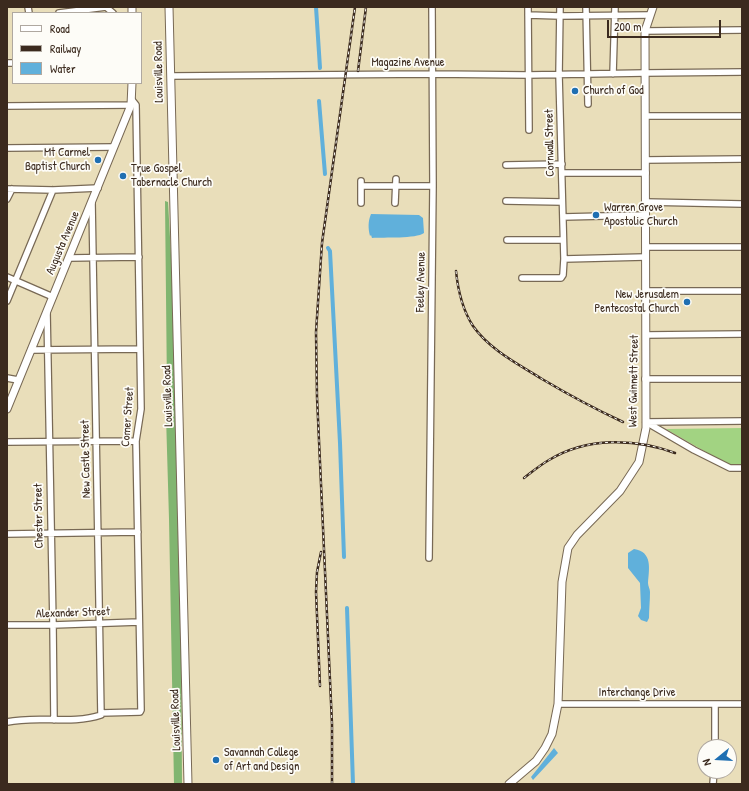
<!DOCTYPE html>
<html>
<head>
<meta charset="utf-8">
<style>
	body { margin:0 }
	#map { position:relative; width:749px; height:791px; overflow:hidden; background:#e9deba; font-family:"Patrick Hand",sans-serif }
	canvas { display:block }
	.frame { position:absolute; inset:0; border:8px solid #3b2a1e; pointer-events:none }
	.legend { position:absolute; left:12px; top:12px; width:130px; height:72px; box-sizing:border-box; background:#fdfcf7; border:1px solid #afa8a0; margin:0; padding:5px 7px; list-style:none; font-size:12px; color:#3b2a1e }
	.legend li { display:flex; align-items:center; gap:8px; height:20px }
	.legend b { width:20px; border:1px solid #afa8a0 }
	.north { position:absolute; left:697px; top:739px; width:40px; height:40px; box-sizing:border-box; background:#fdfcf7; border:1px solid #afa8a0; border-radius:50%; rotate:252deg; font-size:11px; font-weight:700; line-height:16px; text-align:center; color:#3b2a1e }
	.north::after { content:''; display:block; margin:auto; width:14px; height:18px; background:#1f6fb2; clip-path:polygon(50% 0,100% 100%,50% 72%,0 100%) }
	.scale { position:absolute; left:607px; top:20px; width:114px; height:18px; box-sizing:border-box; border:2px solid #3b2a1e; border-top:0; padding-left:5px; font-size:12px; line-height:14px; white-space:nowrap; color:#3b2a1e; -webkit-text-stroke:3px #fdfcf7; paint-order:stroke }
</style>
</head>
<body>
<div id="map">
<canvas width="749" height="791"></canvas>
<div class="frame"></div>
<ul class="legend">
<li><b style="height:5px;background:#fff"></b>Road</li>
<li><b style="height:5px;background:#3b2a1e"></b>Railway</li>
<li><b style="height:11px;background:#60b0db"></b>Water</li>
</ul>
<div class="north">N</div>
<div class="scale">200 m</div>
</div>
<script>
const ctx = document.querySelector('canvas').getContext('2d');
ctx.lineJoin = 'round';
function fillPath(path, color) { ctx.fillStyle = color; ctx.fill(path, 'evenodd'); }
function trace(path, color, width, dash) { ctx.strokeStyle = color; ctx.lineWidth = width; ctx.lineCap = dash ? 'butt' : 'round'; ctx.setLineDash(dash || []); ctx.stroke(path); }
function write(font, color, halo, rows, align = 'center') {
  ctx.font = font + ' "Patrick Hand",sans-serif'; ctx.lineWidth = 3.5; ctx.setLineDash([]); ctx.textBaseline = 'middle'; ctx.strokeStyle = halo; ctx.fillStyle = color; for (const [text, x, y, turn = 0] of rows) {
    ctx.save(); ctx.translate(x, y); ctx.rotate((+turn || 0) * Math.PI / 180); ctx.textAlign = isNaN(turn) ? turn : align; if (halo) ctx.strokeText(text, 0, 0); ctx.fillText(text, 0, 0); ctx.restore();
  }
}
const green = new Path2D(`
	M742 428V466H730L666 429Z`);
const forest = new Path2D(`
	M165 201 168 202 171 255 176 389 181 615 182 784H174L169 519 166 416 167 391Z`);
const water = new Path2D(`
	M371 214 419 215 423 218 424 233C416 239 384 237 372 238L371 235 370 236C368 228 368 221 371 214Z
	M634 549C653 552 649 569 648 583 648 586 650 589 650 592 650 601 649 609 649 618L647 622 641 620 638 616 641 608 640 583 628 568V553Z
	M554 748 558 753 533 780 531 777Z`);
const canal = new Path2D(`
	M316 7 320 68
	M319 101 325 174
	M328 248 330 251 340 443 344 557
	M347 608 353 784`);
const minor = new Path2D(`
	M28 7 29 13
	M106 7 113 13
	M528 7 529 130
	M586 7 588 104
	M59 13 106 7
	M528 15 560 16 649 15
	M645 31 742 30
	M7 63H13
	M613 74 615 7
	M171 76 432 74 528 75 645 73 742 72
	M7 106 131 105
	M645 116H742
	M7 148 113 147
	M645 160 742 159
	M506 165 562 164
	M562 173H646
	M361 181V203
	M361 186H433
	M7 189 53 190 98 188
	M7 199 12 189
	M506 201 562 202
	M646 202 742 204
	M395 203 396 179
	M563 217 646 215
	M507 240H562
	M646 247H742
	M69 258 139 257
	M564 259 645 257
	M7 277 53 297
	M522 278H561L563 275 564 259 559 75 560 7
	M646 291H742
	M7 301 53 190
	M47 312 53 625 54 720
	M646 335 742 334
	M31 350 140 349
	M7 378 18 380
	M645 379H742
	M646 422 694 450 730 468H742
	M646 422 742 421
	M7 442 136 441
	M7 534 138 532
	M429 558 433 186 432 7
	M7 625H53L139 622
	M558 704H742
	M715 705V747
	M101 713 140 712 141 710 136 441 141 409 136 105 132 100
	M7 722C38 715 71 725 101 715L92 202
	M713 784 714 771`);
const major = new Path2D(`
	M132 7V13
	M169 7 188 784
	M7 409 131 105 132 83
	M509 784 536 761 545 748 552 734 558 704 562 582 568 548 577 535 620 491 639 462 646 428 645 31 653 7`);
const rail = new Path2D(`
	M358 71 366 7
	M456 271C458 291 462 309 473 326 490 350 518 364 542 379 569 395 595 409 623 422
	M524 478C532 472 540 465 549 460 587 437 635 438 675 453
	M320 686 316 592 317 572 321 552
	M332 784V724L317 397 316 332 322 243 355 7`);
const markers = [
	[575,91,4,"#1f6fb2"],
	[98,160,4,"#1f6fb2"],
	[123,176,4,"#1f6fb2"],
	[596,215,4,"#1f6fb2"],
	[687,302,4,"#1f6fb2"],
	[216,760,4,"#1f6fb2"]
];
const streetNames = [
	["Magazine Avenue",408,63],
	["Louisville Road",159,72,-91],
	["Cornwall Street",550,143,-91],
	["Augusta Avenue",63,243,-67],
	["Feeley Avenue",421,282,-89],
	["West Gwinnett Street",634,381,-89],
	["Louisville Road",168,396,-92],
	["Comer Street",128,417,-86],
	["New Castle Street",86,459,-91],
	["Chester Street",39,516,-91],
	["Alexander Street",73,613,-2],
	["Interchange Drive",637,693],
	["Louisville Road",176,720,-92]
];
const poiNames = [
	["Church of God",583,91],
	["Mt Carmel",90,153,"right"],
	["Baptist Church",90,167,"right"],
	["True Gospel",131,169],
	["Tabernacle Church",131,183],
	["Warren Grove",604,208],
	["Apostolic Church",604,222],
	["New Jerusalem",679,295,"right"],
	["Pentecostal Church",679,309,"right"],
	["Savannah College",224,753],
	["of Art and Design",224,767]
];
fillPath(green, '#a2d382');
fillPath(forest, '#81b570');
fillPath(water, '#60b0db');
trace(canal, '#60b0db', 4);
trace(minor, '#786955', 8);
trace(major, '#786955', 9);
trace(minor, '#fff', 5.5);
trace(major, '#fff', 7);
trace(rail, '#3b2a1e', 2.5);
trace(rail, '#fdfcf7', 1, [3]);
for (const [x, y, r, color] of markers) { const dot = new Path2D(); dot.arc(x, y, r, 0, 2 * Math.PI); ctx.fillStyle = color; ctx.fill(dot); trace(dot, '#fdfcf7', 1.5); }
write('12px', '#3b2a1e', '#fdfcf7', streetNames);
write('12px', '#3b2a1e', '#fdfcf7', poiNames, 'left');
</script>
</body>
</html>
